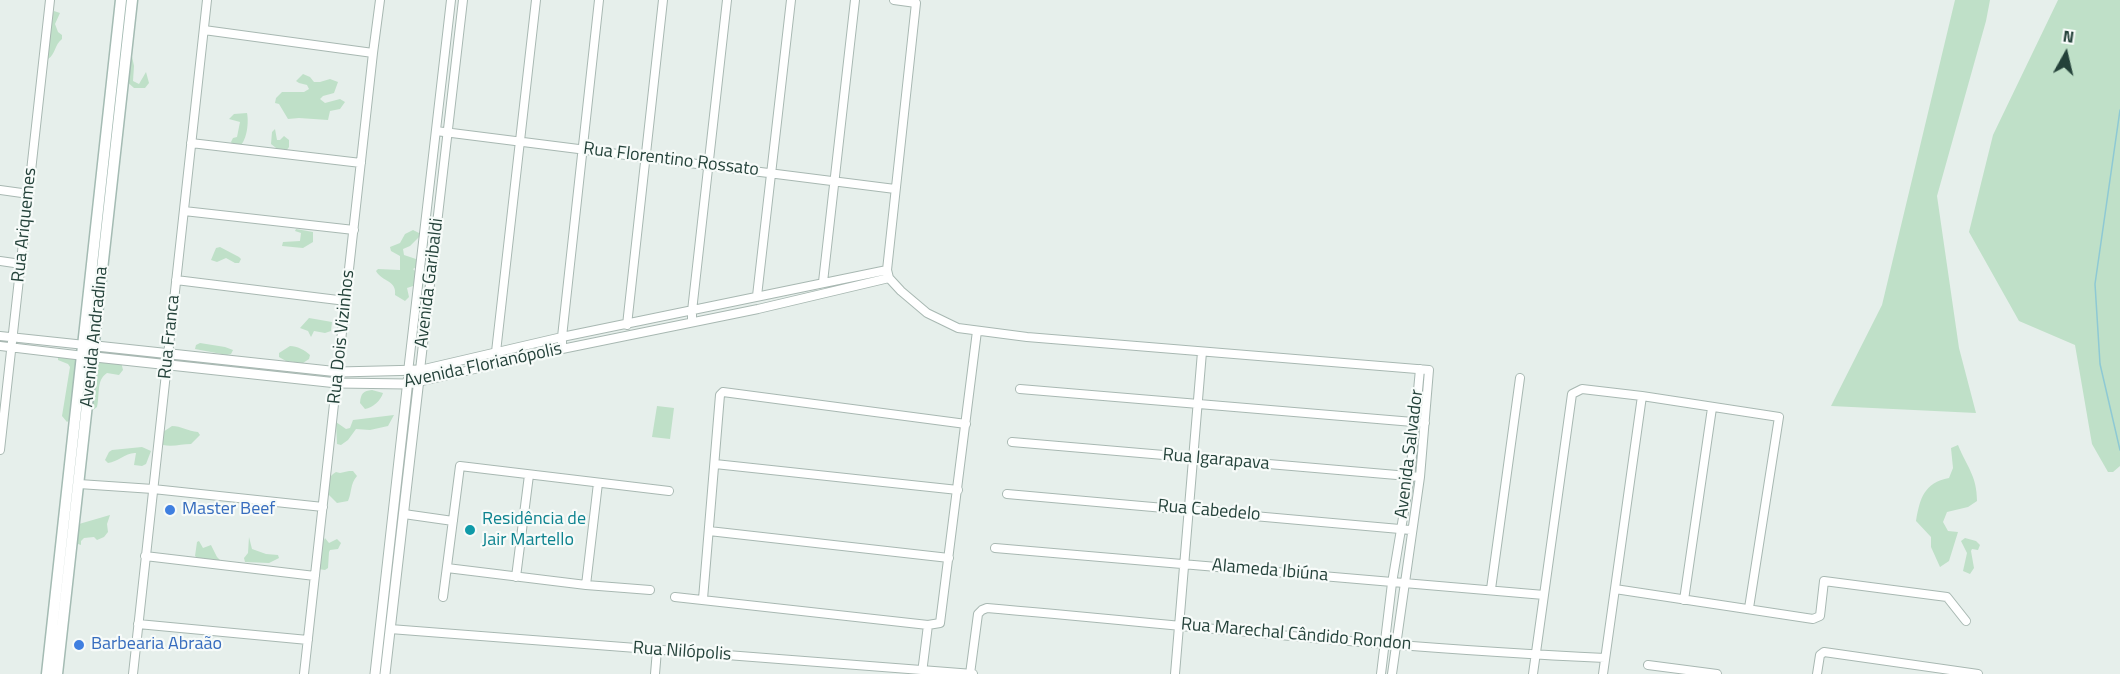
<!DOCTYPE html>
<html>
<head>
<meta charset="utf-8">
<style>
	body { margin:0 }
	#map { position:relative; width:2120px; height:674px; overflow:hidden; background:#e6efeb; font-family:"Titillium Web",sans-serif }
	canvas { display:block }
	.north { position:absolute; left:2036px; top:24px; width:60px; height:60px; -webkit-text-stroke:4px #f7fbf9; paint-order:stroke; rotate:8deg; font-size:16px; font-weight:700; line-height:24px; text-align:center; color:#24423a }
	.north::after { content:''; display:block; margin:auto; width:21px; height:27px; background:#24423a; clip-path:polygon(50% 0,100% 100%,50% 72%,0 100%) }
</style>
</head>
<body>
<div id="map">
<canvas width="2120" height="674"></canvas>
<div class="north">N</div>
</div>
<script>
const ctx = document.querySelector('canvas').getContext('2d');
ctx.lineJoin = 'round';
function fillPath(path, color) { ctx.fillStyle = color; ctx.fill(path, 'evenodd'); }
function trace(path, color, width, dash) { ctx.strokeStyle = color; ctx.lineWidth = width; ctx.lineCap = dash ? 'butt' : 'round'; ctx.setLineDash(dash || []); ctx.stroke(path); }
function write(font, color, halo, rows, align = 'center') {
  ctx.font = font + ' "Titillium Web",sans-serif'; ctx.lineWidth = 4.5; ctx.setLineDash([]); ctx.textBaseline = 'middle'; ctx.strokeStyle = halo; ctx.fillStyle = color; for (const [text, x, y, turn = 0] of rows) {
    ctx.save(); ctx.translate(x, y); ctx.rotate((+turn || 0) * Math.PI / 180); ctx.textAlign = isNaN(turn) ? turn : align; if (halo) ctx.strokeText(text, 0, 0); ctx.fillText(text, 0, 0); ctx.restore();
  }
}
const green = new Path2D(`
	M1955 0H1990L1986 21 1937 196 1959 348 1976 413 1831 406 1882 305Z
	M2058 0H2120V466L2113 472H2108L2092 444 2075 345 2019 321 1969 232 1993 135Z
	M54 11 60 13 55 24 58 32 62 35V39C54 45 56 54 48 59 47 55 51 16 54 11Z
	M131 51 134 66 133 81 139 84 146 72 149 83 145 88H134L125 80Z
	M303 74 310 77 314 82H320L330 79 338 82 334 93 323 96 320 99 325 103 340 99 345 102 340 109 330 111 328 120 299 118 288 119 279 104 275 103 276 98 282 92H304L309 89 307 85 299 83 296 81Z
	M247 113C249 122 247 140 240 146L233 145 231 142 233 138 237 137 240 122 229 119 234 114Z
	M275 129 277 140H280L284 136 289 140V147L286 151H280L271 144 272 132Z
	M296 229 313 232V242L303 248 282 246 283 242 300 241 301 233 295 231Z
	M413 230 419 233V237L410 246 403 249 404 255 419 260 418 266 413 269 417 273 413 286 407 288 409 297 405 301 395 295C397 280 382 282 376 271L378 269 400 270V256L391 251 390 247 400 243 405 234Z
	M220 247 239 257 241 259 239 263H235L226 258 217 262 211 260 216 248Z
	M309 318 332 322 331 331 325 333 314 331 311 337 308 331 300 328Z
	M200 343 225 347 233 350 231 354 227 355 195 349 196 345Z
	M290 346C297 346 305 350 310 355L309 359 303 363 286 361 279 357V353Z
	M58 356H73L79 361 72 418 67 422 62 416 70 367 68 364 58 360Z
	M97 362H121L123 370 119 375 107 373C96 380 100 395 97 407L93 410H90Z
	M372 390 383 393C381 400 373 408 365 409L360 403C361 393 363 391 372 390Z
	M657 406 674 408 670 439 652 437Z
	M394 415 388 426 370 430 356 429 348 440 341 445 337 444 336 422 346 429 350 428 353 420Z
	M172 426C181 426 188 431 198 432L200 435 191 444C182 444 173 447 163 445V432Z
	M1958 445C1967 467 1977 476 1977 501L1968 507 1947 512 1943 522 1948 531 1958 532 1949 561 1940 567 1931 547V537L1916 521C1920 498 1924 483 1949 478L1953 468 1951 448Z
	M142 447 151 451 146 464 142 466 134 465 136 453C126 452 118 462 108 463L105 460 109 452 112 450Z
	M349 471H353L357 476C350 484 352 492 348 501L337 503 327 493C327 485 328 476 336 472L340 473Z
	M110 515 107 524 108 532 104 537 97 540 94 537 84 538 81 541V545L75 543 76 535 79 532V524Z
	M249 537 252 549 266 554 278 555 279 558 269 563 245 562 244 558 248 553Z
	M325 538 329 543 337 539 341 543 338 549 330 550 329 552 328 568 325 570 318 569 322 544Z
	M1965 538 1976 541 1980 545 1978 550 1972 549 1971 551 1974 568 1970 574 1963 571 1967 553 1961 541Z
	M199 541 203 548 211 545 217 557 221 561 220 563 200 560 195 556 197 542Z`);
const stream = new Path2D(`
	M2120 110 2095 284 2100 364 2120 450`);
const minor = new Path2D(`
	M463 0 420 370 562 337 887 270
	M894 0 916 3 887 270 889 278 901 291 927 313 958 328 1027 337 1429 370 1420 477 1392 674
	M204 30 373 53
	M436 131 895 189
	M191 143 361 163
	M0 190 29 194
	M184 211 354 230
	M0 261 21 264
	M176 280 346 301
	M823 282 855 0
	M757 296 791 0
	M692 322V311L727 0
	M627 325 663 0
	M0 336 85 345
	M0 346 84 356
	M562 349V337L599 0
	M496 352 536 0
	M408 372 451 0
	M418 382 562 349 758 309 889 278
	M1020 389 1425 423
	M1012 442 1420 477
	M0 450 50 0
	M715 464 958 490
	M79 484 153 489 323 507
	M1007 494 1411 530
	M404 514 453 521
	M709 531 949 558
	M995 548 1544 595
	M145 556 315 576
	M447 568 586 585 650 590
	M516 577 529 475
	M586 585 598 483
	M1491 589 1520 378
	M1615 589 1813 619 1820 616 1824 581 1947 597 1966 621
	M443 597 460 466 669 491
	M675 597 928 625 940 623 977 331
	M703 599 720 395 723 392 966 424
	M1684 600 1712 408
	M138 624 308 640
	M390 629 973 674
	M1648 665 1717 674
	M922 673 928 625
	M133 674 207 0
	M304 674 373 53 380 0
	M655 674 657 650
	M970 674 978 614 982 610 987 608C1193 626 1399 649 1605 658
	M1175 674 1202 352
	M1381 674 1392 583 1410 476 1420 369
	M1533 674 1572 394 1582 389 1642 396 1779 417 1749 608
	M1603 674 1642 396
	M1817 674 1820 655 1824 652 1978 674`);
const tertiary = new Path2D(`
	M87 345 339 372 420 370 385 674
	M86 356 337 383 407 384 418 382
	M375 674 408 380`);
const secondary = new Path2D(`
	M47 674 121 0
	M57 674 132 0`);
const markers = [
	[170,510,6,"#3f7fe0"],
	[470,530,6,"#0f9aa8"],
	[79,645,6,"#3f7fe0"]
];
const streetNames = [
	["Rua Florentino Rossato",671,160,7],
	["Rua Ariquemes",25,225,-84],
	["Avenida Garibaldi",430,283,-83],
	["Avenida Andradina",95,337,-84],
	["Rua Franca",170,337,-84],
	["Rua Dois Vizinhos",342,337,-84],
	["Avenida Florianópolis",483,366,-12],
	["Avenida Salvador",1410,454,-83],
	["Rua Igarapava",1216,460,5],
	["Rua Cabedelo",1209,511,5],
	["Alameda Ibiúna",1270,571,5],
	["Rua Marechal Cândido Rondon",1296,635,5],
	["Rua Nilópolis",682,652,4]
];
const shopNames = [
	["Master Beef",182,510],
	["Barbearia Abraão",91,645]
];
const cultureNames = [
	["Residência de",482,520],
	["Jair Martello",482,541]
];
fillPath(green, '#bfe0c8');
trace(stream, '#8ec9d4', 1.5);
trace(minor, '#a8b8b2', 10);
trace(tertiary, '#a8b8b2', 11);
trace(secondary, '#a4bbb3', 13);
trace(minor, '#fff', 8);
trace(tertiary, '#fff', 9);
trace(secondary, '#fff', 10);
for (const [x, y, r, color] of markers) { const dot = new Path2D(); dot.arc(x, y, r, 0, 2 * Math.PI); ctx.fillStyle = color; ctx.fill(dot); trace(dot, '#f7fbf9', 2); }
write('18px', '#24423a', '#f7fbf9', streetNames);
write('18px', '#366cbe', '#f7fbf9', shopNames, 'left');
write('18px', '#0d838f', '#f7fbf9', cultureNames, 'left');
</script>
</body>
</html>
